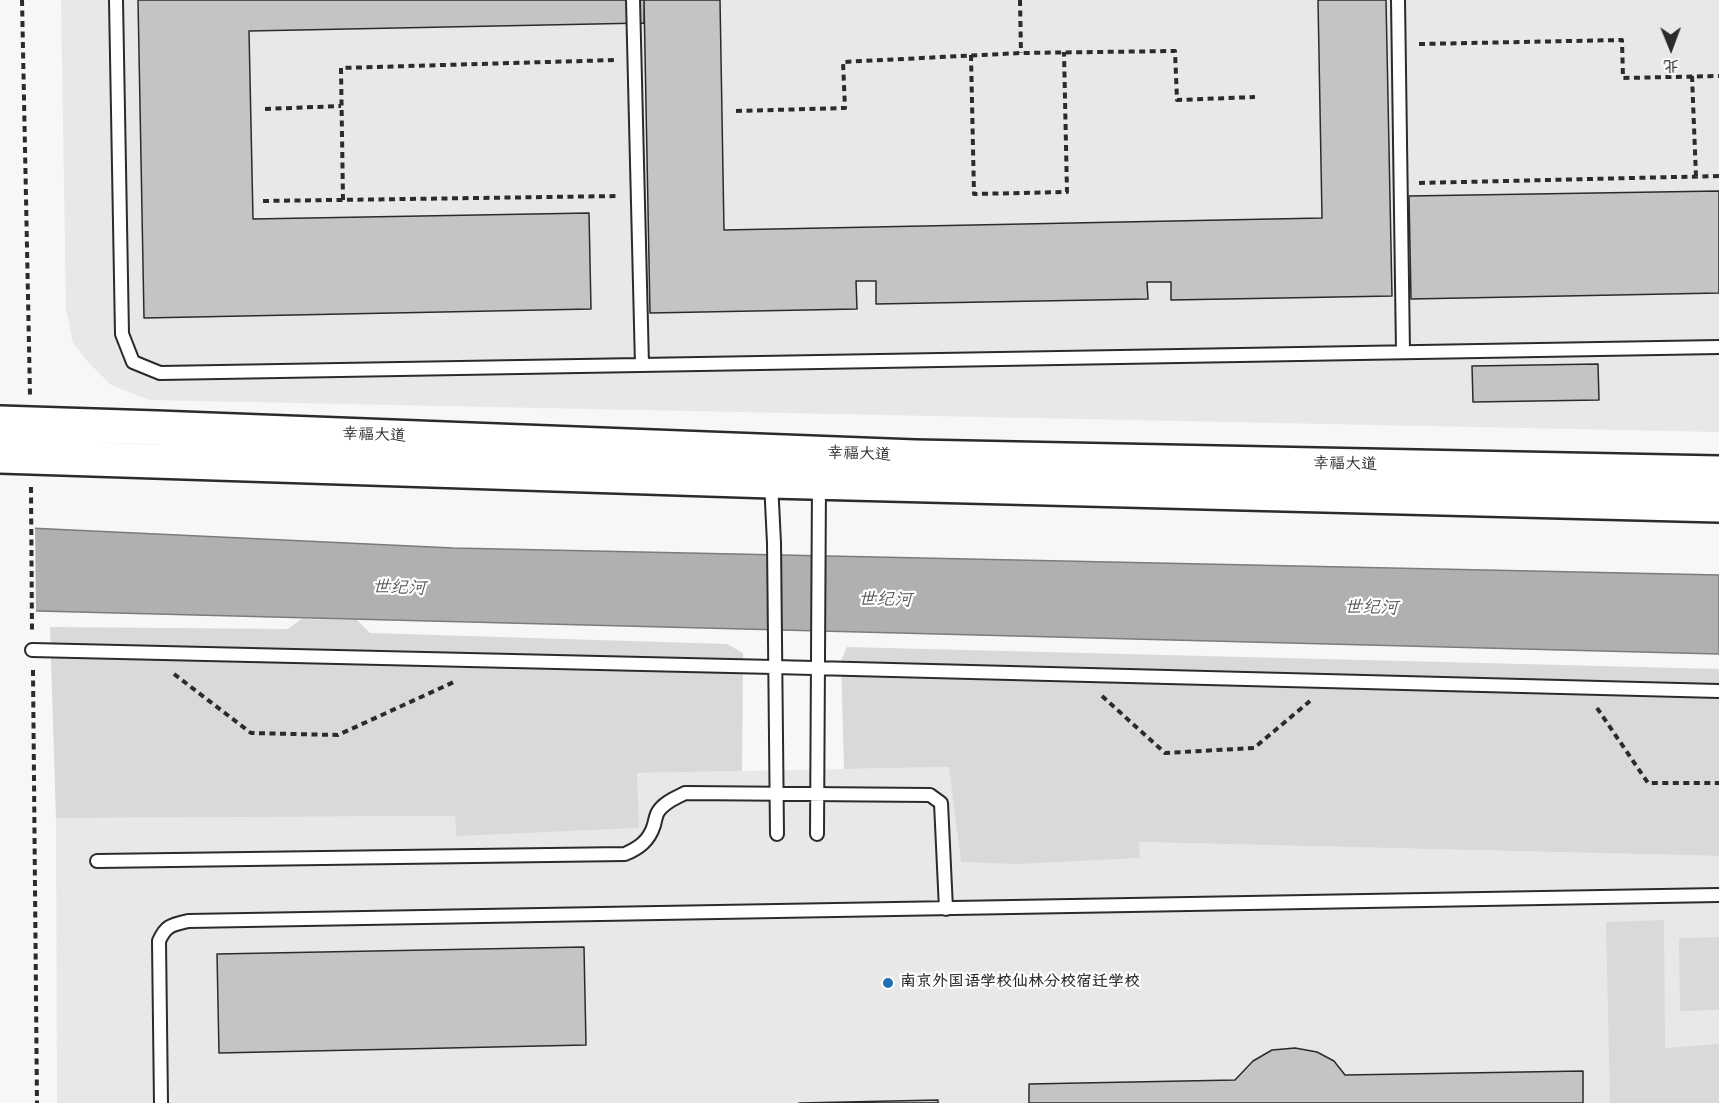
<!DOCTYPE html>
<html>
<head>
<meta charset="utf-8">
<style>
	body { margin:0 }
	#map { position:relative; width:1719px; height:1103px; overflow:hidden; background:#f7f7f7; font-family:"Architects Daughter","LXGW WenKai TC",sans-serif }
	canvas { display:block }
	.north { position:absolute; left:1641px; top:18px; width:60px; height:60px; -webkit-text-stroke:4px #fff; paint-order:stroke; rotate:179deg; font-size:16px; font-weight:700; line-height:24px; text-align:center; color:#2b2b2b }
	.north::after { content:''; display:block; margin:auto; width:21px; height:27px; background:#2b2b2b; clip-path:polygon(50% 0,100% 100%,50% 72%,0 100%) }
</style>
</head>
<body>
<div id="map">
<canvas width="1719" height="1103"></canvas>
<div class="north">北</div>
</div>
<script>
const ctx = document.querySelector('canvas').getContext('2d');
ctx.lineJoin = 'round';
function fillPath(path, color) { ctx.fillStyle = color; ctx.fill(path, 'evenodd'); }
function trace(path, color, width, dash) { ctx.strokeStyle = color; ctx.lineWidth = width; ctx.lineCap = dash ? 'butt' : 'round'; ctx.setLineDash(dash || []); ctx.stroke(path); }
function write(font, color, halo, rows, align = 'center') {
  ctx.font = font + ' "Architects Daughter","LXGW WenKai TC",sans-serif'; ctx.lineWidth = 4.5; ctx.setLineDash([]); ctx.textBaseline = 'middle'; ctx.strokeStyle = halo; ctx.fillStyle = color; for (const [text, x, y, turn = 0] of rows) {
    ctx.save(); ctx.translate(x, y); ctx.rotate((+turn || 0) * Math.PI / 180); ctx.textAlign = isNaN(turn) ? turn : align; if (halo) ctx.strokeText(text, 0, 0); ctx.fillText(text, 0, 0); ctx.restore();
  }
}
const built = new Path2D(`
	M61 0H1719V432L149 400 111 385 88 362 73 343 66 310Z
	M950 767 961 862 1140 858 1139 842 1719 856V1103H57L56 818 455 816 456 835 638 828 637 773Z`);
const green = new Path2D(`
	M301 619 357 620 370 633 727 644 743 653 742 771 637 773 639 828 456 836 455 816 56 818 50 627 288 629Z
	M847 647 1719 669V856L1139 842 1140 858 1016 864 961 862 949 767 844 769 841 661Z
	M1664 920 1665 1048 1719 1044V1103H1610L1606 922Z
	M1719 937V1010L1680 1011 1679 938Z`);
const water = new Path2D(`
	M29 528 453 548 1719 575V654L0 610Z`);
const pier = new Path2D(`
	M0 525H35L36 614 0 613Z`);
const building = new Path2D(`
	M138 0H644V23L249 31 253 219 589 213 591 309 144 318Z
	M644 0H720L724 230 1322 218 1318 0H1386L1392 296 1171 300V282H1147L1148 299 876 304V281H856L857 309 650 313Z
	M1719 191V293L1411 299 1409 196Z
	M1598 364 1599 400 1473 402 1472 366Z
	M584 947 586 1045 219 1053 217 954Z
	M1295 1048 1317 1052 1334 1061 1345 1075 1583 1071V1103H1029V1084L1235 1080 1253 1061 1272 1050Z
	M938 1100V1103H799Z`);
const path = new Path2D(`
	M22 0 30 395
	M1020 0 1021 53
	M1419 44 1622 40 1623 78 1719 76
	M971 55 974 194 1067 192 1064 52
	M1692 76 1696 177
	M265 109 341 106
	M736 111 845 108 843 62 1021 53 1175 51 1177 100 1255 97
	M1419 183 1719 176
	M343 200 341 68 616 60
	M263 201 619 196
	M31 487 32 632
	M33 670 37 1103
	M174 674 251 733 338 735 456 681
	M1102 696 1165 753 1254 748 1310 701
	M1597 708 1648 783H1719`);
const lane = new Path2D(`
	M116 0 122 334 133 362 160 373 1719 347
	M633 0 642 365
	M1398 0 1403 352
	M771 482 774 543 777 834
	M32 650 774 667 1719 691
	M817 834 819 483
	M97 861 625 854C639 848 649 841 654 825 655 821 656 815 658 812 664 802 676 798 685 793L930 795 941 803 946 909
	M161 1103 159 941C166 925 172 925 188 921L1719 895`);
const secondary = new Path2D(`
	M0 423 157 428 915 457 1719 473
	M0 456 771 481 1719 505`);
const markers = [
	[888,983,6,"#1f6fb2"]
];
const streetNames = [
	["幸福大道",374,436,2],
	["幸福大道",859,455,2],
	["幸福大道",1345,465,1]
];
const poiNames = [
	["南京外国语学校仙林分校宿迁学校",900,983]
];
const waterNames = [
	["世纪河",399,589,2],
	["世纪河",885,601,1],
	["世纪河",1371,609,1]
];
fillPath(built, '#e8e8e8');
fillPath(green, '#d9d9d9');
fillPath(water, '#b0b0b0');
trace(water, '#7b7b7b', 1.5);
fillPath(pier, '#f7f7f7');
fillPath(building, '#c4c4c4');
trace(building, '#2b2b2b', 1.5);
trace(lane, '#2b2b2b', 16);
trace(secondary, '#2b2b2b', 38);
trace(path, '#2b2b2b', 4, [6, 4.5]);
trace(lane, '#fff', 12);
trace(secondary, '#fff', 33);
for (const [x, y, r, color] of markers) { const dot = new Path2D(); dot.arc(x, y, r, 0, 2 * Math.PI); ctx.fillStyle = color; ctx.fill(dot); trace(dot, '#fff', 2); }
write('16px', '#2b2b2b', '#fff', streetNames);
write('bold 16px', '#2b2b2b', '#fff', poiNames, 'left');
write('italic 18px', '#5a5a5a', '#fff', waterNames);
</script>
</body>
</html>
